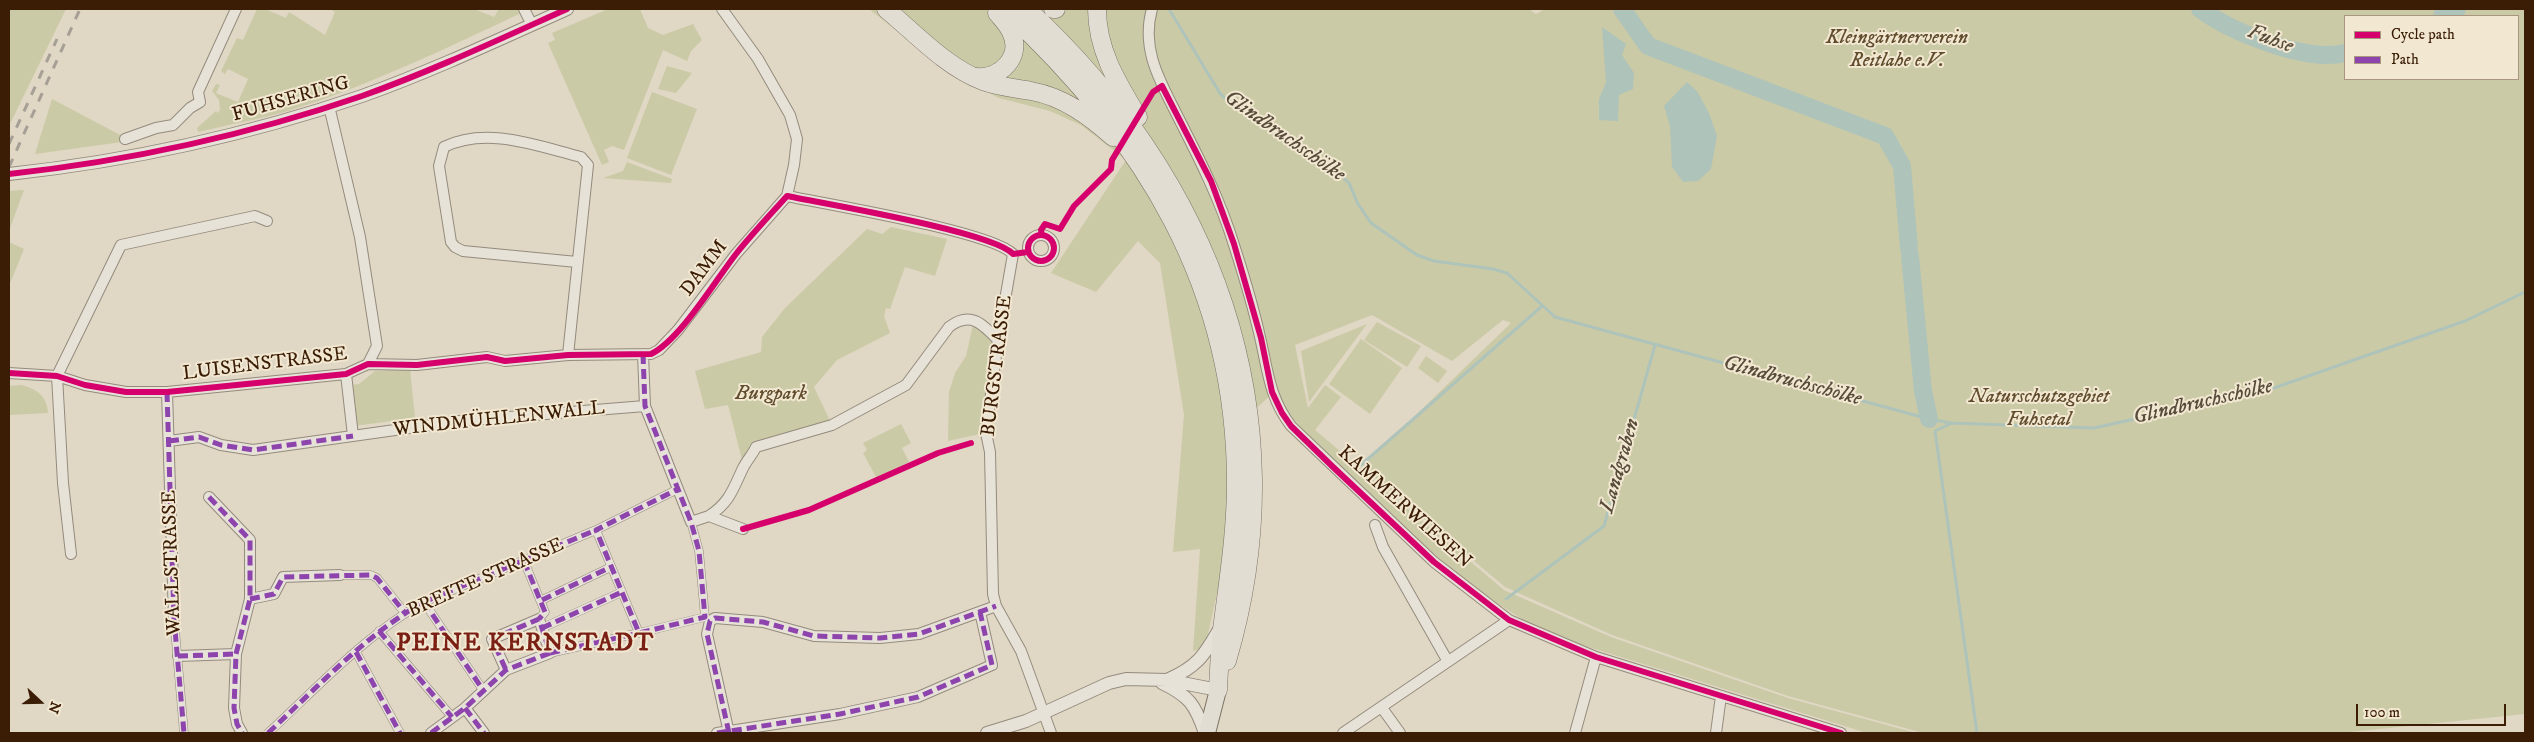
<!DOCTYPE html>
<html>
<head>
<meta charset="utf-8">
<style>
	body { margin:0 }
	#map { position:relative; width:2534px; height:742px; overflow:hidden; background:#e0d7c4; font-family:"IM FELL DW Pica",serif }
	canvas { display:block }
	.frame { position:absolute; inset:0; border:10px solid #3b1c05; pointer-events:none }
	.legend { position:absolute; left:2344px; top:15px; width:175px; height:65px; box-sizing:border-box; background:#f2e8d2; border:1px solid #a99680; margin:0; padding:6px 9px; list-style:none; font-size:15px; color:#3b1c05 }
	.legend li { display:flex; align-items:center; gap:10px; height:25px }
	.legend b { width:25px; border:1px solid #a99680 }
	.north { position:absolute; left:15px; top:677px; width:50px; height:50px; -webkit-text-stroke:4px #f2e8d2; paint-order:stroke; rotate:111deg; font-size:14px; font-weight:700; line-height:20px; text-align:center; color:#3b1c05 }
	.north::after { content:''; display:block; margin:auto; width:18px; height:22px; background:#3b1c05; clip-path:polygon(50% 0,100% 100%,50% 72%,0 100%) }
	.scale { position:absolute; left:2356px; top:704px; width:150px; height:22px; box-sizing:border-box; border:2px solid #3b1c05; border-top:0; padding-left:6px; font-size:15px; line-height:18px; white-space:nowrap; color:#3b1c05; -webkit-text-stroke:4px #f2e8d2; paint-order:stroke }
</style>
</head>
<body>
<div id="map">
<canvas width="2534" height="742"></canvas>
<div class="frame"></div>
<ul class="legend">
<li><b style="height:6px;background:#d6006c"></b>Cycle path</li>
<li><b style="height:6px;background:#8e44ad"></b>Path</li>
</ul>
<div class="north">N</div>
<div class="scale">100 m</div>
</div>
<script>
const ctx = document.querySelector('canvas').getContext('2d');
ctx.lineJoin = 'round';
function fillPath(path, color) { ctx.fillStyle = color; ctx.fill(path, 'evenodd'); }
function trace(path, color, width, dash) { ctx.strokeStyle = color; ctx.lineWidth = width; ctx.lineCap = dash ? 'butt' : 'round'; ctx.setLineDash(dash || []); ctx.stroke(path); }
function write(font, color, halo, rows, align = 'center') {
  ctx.font = font + ' "IM FELL DW Pica",serif'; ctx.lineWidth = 4; ctx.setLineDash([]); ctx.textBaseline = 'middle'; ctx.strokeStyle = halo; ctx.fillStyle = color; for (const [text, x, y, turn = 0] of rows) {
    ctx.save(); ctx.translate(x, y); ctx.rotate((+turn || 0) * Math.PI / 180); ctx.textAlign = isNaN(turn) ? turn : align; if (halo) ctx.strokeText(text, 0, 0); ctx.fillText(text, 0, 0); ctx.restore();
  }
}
const green = new Path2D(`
	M9 9H66L9 126Z
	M257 9H265L286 18 289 12 325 35 335 12 330 9H474L494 17 499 9H519L521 13C447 48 372 84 294 109 263 119 230 124 198 132L197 128 216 111 218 113 220 110 219 100 212 91 216 84 220 85 216 93 238 102 248 79 228 69 225 74 221 71 237 38 243 40Z
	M608 9H640L648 28 663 35 693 24 702 40 691 51 687 61 663 50 624 150 612 146 604 150 609 162 602 165 548 43 555 40 552 33Z
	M869 9H1529L1536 14 1545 9H2525V714L2340 733H1923L1788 696 1612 635 1505 587 1362 467 1511 323 1503 320 1452 361 1372 315 1295 345 1308 408 1325 385 1341 397 1315 430 1504 590 1611 637 1788 698 1916 733H1867L1572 642C1558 635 1541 630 1527 622 1466 586 1407 531 1356 483 1327 455 1296 427 1274 392L1231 432V531L1205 647 1193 651 1200 549 1173 552 1184 415 1160 263 1138 241 1096 292 1051 273 1126 160 1081 125 1050 111 999 98 950 73ZM2345 16H2518V79H2345Z
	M667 66 692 73 676 93 658 89Z
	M652 92 697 109 671 175 627 158Z
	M52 99 124 137 122 142 35 154Z
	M627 162 672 179 671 183 603 178 623 171Z
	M24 190 9 231V191Z
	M891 227 947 239 935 276 905 267 890 309 886 308 884 316 890 333 837 360 814 387 832 425 767 443 744 467 728 405 705 409 695 371 761 352 762 337 785 308 867 229 882 234Z
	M9 242 24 249 9 286Z
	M1377 322 1421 346 1407 367 1364 340Z
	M1367 324 1309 402 1301 351Z
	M973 325 993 341 980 434 948 441 949 392 955 373 966 356Z
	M1361 339 1402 368 1370 414 1329 384Z
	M1426 356 1447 371 1438 383 1418 368Z
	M410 369 415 418 354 426 350 385 359 384 375 371Z
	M21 385C37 389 47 396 48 413L9 415V386Z
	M901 424 911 443 902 448 909 462 877 479 863 453 867 450 863 443Z`);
const water = new Path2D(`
	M1602 27 1626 44 1622 55 1634 73 1633 89 1619 95 1618 121 1599 120V99L1606 82Z
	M1687 82 1697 91 1709 113 1717 136 1711 169 1698 181 1683 182 1672 167 1670 126 1664 106Z`);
const stream = new Path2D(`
	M1169 9 1221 95 1297 150 1336 171 1349 183 1358 204 1371 223 1417 255 1434 261 1493 269 1507 273 1555 317 1929 419 1951 423 2094 428 2274 388 2465 321 2525 292
	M1950 424 1935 431 1977 733
	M1361 465 1541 307
	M1506 599 1604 526 1655 345`);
const river = new Path2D(`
	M1622 9 1648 46 1885 136 1902 166 1909 248
	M2200 9C2231 32 2307 63 2345 53
	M2442 16 2457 9
	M1910 256 1923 391 1929 419`);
const pedestrian = new Path2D(`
	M678 489 596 530 639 633 705 617 699 551 691 522
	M524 561 545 612 539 619
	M340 575H371L377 578 405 613
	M542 600 611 567
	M424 602 483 690
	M174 618 184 733
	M542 628 622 592
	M379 631 452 717
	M356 652 400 733
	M550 653 639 633
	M268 733C318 687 365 635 424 602L596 530`);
const minor = new Path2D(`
	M524 9 532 25
	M1152 9C1141 48 1159 79 1176 113 1198 156 1220 199 1234 245 1244 276 1253 306 1260 337 1268 371 1269 397 1291 426L1434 562 1509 620 1596 657 1841 733
	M329 106 360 237 377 346 368 364
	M125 139 156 128 173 125 190 108 200 102 198 92 236 9
	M787 196C826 204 993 232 1013 254
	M1028 248a13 13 0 1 1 26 0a13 13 0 1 1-26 0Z
	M1013 254 998 340 986 433 990 452 993 594 996 606 1021 651 1051 733
	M643 354 645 406 691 522 709 516 743 529
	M568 355 588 165 581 157C537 146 487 126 444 147L439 166 451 242 455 247 463 251 577 262
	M9 373 57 376 85 385 126 392H167L346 374 368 364 417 365 487 357 505 361 568 355 651 354 659 350 678 330 736 254 787 196 794 165 797 139 790 115 758 59 722 9
	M346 374 353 436
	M167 392 174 618
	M169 441 199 437 221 445 253 450 459 421 645 406
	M209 497 250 540V599L236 654 234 708 237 724 242 733
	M709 516C730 502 733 489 743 468 747 460 753 454 756 447L832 425 906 385 949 327C970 311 982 323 998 340
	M1375 525 1383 547 1447 660
	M71 554 63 483 57 376 121 245 255 216 267 221
	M250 599 274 594 283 577 340 575
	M178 656 236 654
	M465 708 484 733
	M1382 708 1400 733
	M431 733 465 708 506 670 550 653 539 619 492 639 506 670
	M717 733 840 714 918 697 992 665 980 612
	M729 733 707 634 710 621 715 618 763 622 814 636 880 638 919 634 996 606
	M1343 733 1509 620
	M1575 733 1596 657
	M1716 733 1721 696`);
const tertiary = new Path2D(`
	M9 174C129 161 248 135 362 96 432 71 500 39 567 9
	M1167 680C1197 667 1204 656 1220 628
	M1162 683C1189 696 1195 704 1205 733
	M987 733 1026 721 1109 683 1126 679 1167 680 1218 690`);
const primary = new Path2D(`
	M1207 733 1218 690`);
const trunk = new Path2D(`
	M886 9C916 34 946 67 983 81 999 87 1015 88 1031 91 1064 97 1089 116 1113 137
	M1004 9C1144 138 1236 287 1236 483 1236 530 1229 575 1223 622 1220 644 1219 667 1218 690
	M1027 9C1212 179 1301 413 1227 661
	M1053 9H1056
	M1097 9C1097 50 1117 82 1138 117
	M976 77C1001 79 1023 56 1011 32 1008 25 1002 19 997 13`);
const rail = new Path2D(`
	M9 144 57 39
	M9 167 80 9`);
const quiet = new Path2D(`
	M643 354 645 406 691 522 699 551 705 617 639 633 596 530 678 489
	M167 392 174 618 184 733
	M169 441 199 437 221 445 253 450 353 436
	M209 497 250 540V599L236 654 234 708 237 724 242 733
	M524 561 545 612 539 619
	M250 599 274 594 283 577 371 575 377 578 405 613
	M542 600 611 567
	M424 602 483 690
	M542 628 622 592
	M379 631 452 717
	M356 652 400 733
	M550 653 639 633
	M178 656 236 654
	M465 708 484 733
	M268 733C318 687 365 635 424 602L596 530
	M431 733 465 708 506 670 550 653 539 619 492 639 506 670
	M717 733 840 714 918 697 992 665 980 612
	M729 733 707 634 710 621 715 618 763 622 814 636 880 638 919 634 996 606`);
const cycleway = new Path2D(`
	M9 174C129 161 248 135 362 96 432 71 500 39 567 9
	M1028 248a13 13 0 1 1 26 0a13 13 0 1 1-26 0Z
	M1042 235 1041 230 1045 224 1060 229 1074 206 1111 169 1112 160 1153 92 1162 86 1211 181 1234 244 1261 338 1272 392 1282 413 1291 426 1333 467 1434 562 1509 620 1596 657 1841 733
	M9 373 57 376 85 385 126 392H167L346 374 368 364 417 365 487 357 505 361 568 355 651 354C680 340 715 281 736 254 752 234 770 215 787 196 826 204 993 232 1013 254L1028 252
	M743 529 809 510 938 453 971 443`);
const parkNames = [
	["Kleingärtnerverein",1897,39],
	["Reitlahe e.V.",1897,62],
	["Burgpark",771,395],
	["Naturschutzgebiet",2039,398],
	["Fuhsetal",2039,421]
];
const streetNames = [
	["FUHSERING",291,100,-16],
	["DAMM",705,269,-53],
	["LUISENSTRASSE",265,365,-7],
	["BURGSTRASSE",998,366,-83],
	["WINDMÜHLENWALL",499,420,-6],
	["KAMMERWIESEN",1404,508,42],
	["WALLSTRASSE",173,563,-92],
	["BREITE STRASSE",486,579,-24]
];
const waterNames = [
	["Fuhse",2270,40,20],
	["Glindbruchschölke",1284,137,35],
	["Glindbruchschölke",1792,382,15],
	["Glindbruchschölke",2203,403,-13],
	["Landgraben",1621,466,-74]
];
const districtNames = [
	["PEINE KERNSTADT",525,645]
];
fillPath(green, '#cbcaa6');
fillPath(water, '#aec3ba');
trace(stream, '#aec3ba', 3);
trace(river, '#aec3ba', 18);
trace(pedestrian, '#948b7d', 9);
trace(minor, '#948b7d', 12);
trace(tertiary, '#948b7d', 14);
trace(primary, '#7b7265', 18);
trace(trunk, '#7b7265', 19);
trace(pedestrian, '#e7e2d8', 8);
trace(minor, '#e7e2d8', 10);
trace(tertiary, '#e7e2d8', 12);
trace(primary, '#e2ddd2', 16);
trace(trunk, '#e2ddd2', 18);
trace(rail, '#a69f95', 3, [9, 9]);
trace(quiet, '#8e44ad', 5, [10, 5]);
trace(cycleway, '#d6006c', 6);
write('italic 20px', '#614d2e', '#f2e8d2', parkNames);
write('20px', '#3b1c05', '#f2e8d2', streetNames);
write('italic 21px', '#574b3a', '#f2e8d2', waterNames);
ctx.letterSpacing = '1px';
write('bold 25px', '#7a1f14', '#f2e8d2', districtNames);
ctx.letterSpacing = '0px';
</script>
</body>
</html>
